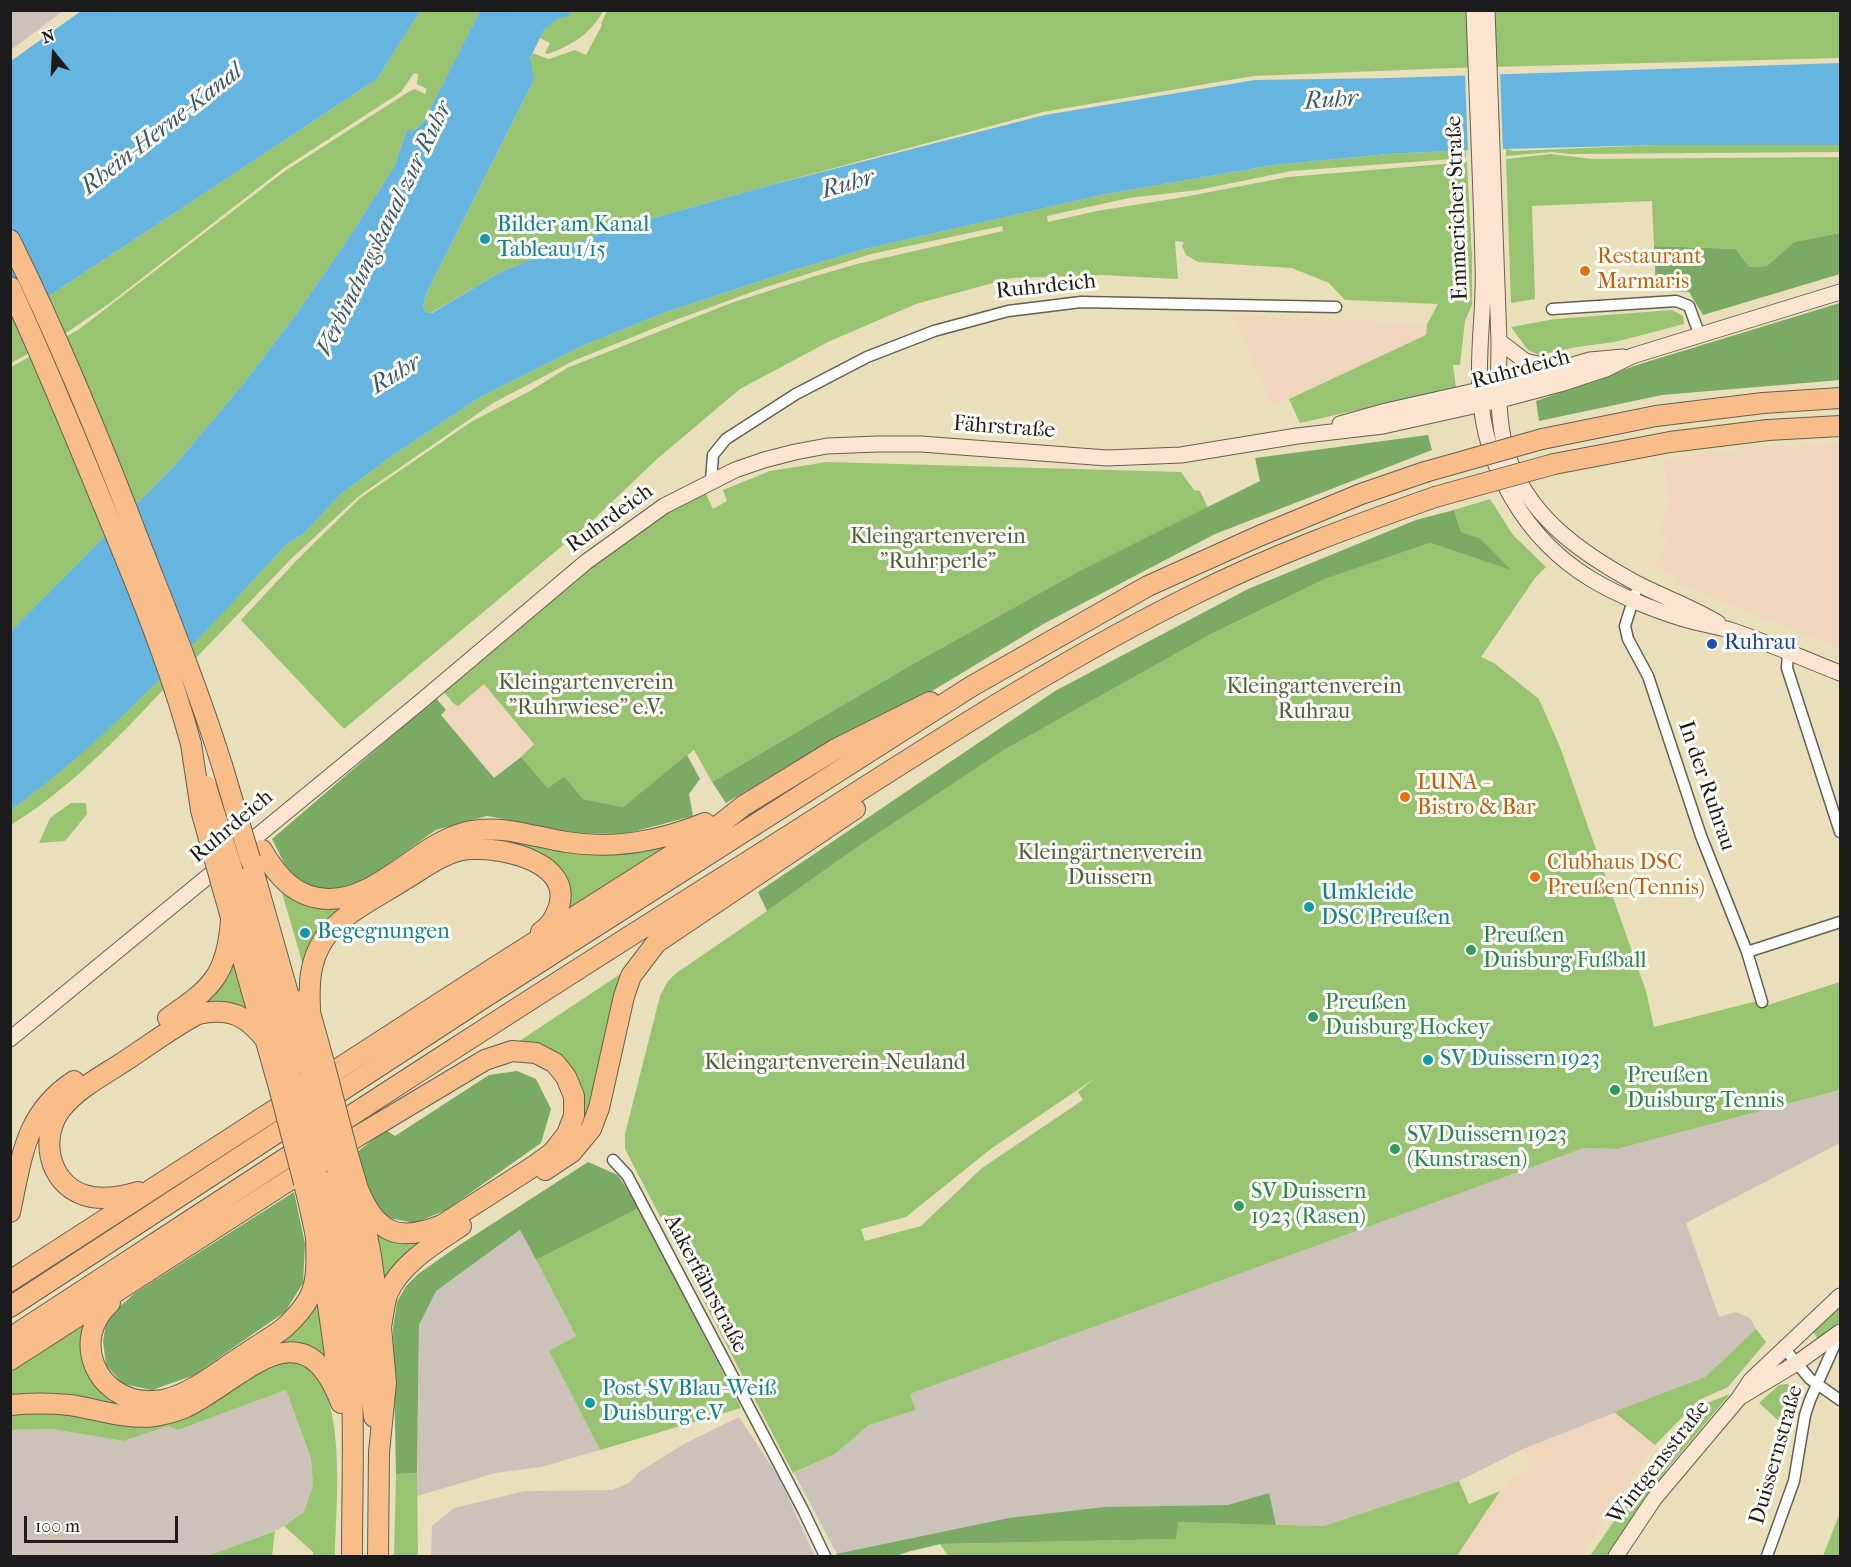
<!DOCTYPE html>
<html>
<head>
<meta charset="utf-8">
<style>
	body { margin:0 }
	#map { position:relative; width:1851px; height:1567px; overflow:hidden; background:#e9dfba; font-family:"IM FELL French Canon",serif }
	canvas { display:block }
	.frame { position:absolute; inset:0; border:12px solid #1c1c1c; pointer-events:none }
	.north { position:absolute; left:24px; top:24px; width:60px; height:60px; -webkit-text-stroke:4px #fdfcf7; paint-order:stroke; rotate:342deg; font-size:16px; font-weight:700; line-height:24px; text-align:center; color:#1c1c1c }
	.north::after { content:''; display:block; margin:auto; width:21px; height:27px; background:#1c1c1c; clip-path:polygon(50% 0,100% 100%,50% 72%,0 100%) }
	.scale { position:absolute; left:24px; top:1516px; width:154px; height:27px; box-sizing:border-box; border:3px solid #1c1c1c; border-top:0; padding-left:8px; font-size:18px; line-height:21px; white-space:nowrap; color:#1c1c1c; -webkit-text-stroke:4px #fdfcf7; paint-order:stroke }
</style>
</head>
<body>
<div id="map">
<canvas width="1851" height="1567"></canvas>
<div class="frame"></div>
<div class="north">N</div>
<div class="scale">100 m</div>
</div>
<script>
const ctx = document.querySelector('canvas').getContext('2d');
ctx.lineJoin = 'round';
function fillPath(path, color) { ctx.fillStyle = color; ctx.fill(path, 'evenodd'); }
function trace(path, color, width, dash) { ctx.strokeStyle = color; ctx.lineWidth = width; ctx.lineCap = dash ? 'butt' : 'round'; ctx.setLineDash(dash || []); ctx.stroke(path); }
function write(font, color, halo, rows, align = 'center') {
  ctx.font = font + ' "IM FELL French Canon",serif'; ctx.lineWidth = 6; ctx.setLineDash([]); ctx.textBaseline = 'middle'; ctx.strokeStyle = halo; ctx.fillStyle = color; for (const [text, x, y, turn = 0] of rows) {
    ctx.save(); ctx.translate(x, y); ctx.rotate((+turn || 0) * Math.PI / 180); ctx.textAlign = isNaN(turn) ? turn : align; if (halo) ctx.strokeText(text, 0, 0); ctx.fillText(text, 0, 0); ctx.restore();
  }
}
const built = new Path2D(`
	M1233 315 1427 324 1426 335 1272 406Z
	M1840 444V648L1674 583 1677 577 1655 566 1669 538 1658 534 1670 499 1663 459 1765 446Z
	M484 684 535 745 494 778 441 715 454 704 458 706Z
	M1614 1412 1655 1445 1581 1556H1457L1512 1476 1532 1468 1523 1449Z`);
const industrial = new Path2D(`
	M11 10H63V11L11 50Z
	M1840 1090V1143L1686 1223 1719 1317 1736 1312 1750 1318 1756 1329 1705 1377 1523 1449 1459 1481 1324 1526 1198 1522 940 1544 907 1552 896 1556H838L794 1473 835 1454 869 1425 916 1410 910 1394 1584 1148 1617 1149Z
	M520 1230 576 1336 549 1351 600 1450 541 1467 495 1473 417 1496 419 1325 436 1291Z
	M286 1390 311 1460 313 1485 304 1512 279 1529 207 1556H11V1430L52 1429 124 1441 168 1426 178 1430Z
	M739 1417 778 1476 815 1556H431L432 1526 454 1508 525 1491 612 1490 629 1483 639 1472 684 1444Z`);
const green = new Path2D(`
	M420 11H480L423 123 415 130H407L394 167 346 242 297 313 244 383 175 465 11 631V367L78 330 285 171 410 91 415 89 425 94 427 89 417 84 418 74 414 73 401 92 284 168 110 303 66 333 11 363V321L377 79Z
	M572 11H603C591 34 572 45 548 54L545 53 550 43 540 38C542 33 545 28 549 24 557 18 566 19 572 11Z
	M607 11H1840V58L1453 68 1253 76 1043 112 767 186 604 232 530 260 499 273 431 313H428L423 308 426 294 534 80 529 62 532 53 549 59 575 50 586 55 602 25 601 24Z
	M1658 145H1840V152L1569 154 1552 152 1506 156V149L1514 151Z
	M1466 150V158L1291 171 1198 190 1129 198 1047 216 1048 222 1097 211 1184 197 1288 177 1467 162 1472 257V305L1465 321 1460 365H1453L1456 388 1300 423 1289 399 1426 335 1427 324 1438 304 1345 300 1329 283 1292 268 1198 262 1186 255 1182 246 1184 242 1175 241 1178 279 1101 275 1011 278 916 304 830 341 740 389 657 459 593 520 344 729 241 620 296 561 360 498 471 422 530 391 567 368 731 303 812 277 857 264 1003 231 1002 226 871 254 763 288 667 323 573 361 493 403 359 496 292 558 195 659 190 646 288 543 302 535 342 493 389 458 482 396 584 345 666 312 794 270 865 249 1106 194 1274 165 1388 154Z
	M1551 154 1592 159 1840 157V233L1794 242 1767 266 1749 267 1736 249 1654 246 1652 201 1532 206 1535 299 1511 303 1506 159Z
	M1672 310 1683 316 1684 324 1615 342 1577 347 1539 355 1528 350 1511 327 1555 319Z
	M827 462 1181 472 1194 490 1200 491 1208 508 1083 569 911 665 712 782 694 750 623 807 583 799 564 776 548 788 521 757 534 744 484 684 458 706 454 704 444 692 588 569 667 512 706 494 713 509 727 501 723 490 770 471Z
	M1490 499 1513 535 1546 567 1535 578 1481 657 1494 663 1539 699 1560 747 1646 991 1654 1027 1757 1001 1767 1005 1771 1004 1840 982V1090L1617 1149 1584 1148 910 1394 916 1410 869 1425 835 1454 793 1473 625 1149V1134L660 996 668 981 675 974 767 911 859 846 1004 750 1211 634 1325 579 1430 543 1509 569 1480 538 1461 532 1454 510ZM1095 1078 1078 1092 1083 1100 982 1168 921 1226 865 1241 861 1229 906 1217 992 1148Z
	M160 678 163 690C116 740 69 789 11 825V810C65 771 112 725 160 678Z
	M71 803H86L87 814 65 841 39 843 50 818Z
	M482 834 678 839 569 910C570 898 572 879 562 870 538 849 489 846 458 840Z
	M280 886 355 899 303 965Z
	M233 953 252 1017 198 1003Z
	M625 971 593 1105 578 1133V1083L515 1044Z
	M639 1208 741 1408 600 1450 549 1351 576 1336 536 1260Z
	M370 1224 429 1236 381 1292Z
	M318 1292 327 1360 262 1350Z
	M1840 1304V1326L1821 1344 1812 1330Z
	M84 1323H87L83 1350 151 1411 11 1398V1372Z
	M1756 1329 1766 1342 1728 1387 1699 1400 1655 1445 1614 1412 1705 1377Z
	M294 1360C300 1362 310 1365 314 1370 346 1413 336 1504 335 1556H313V1552L284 1526 304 1512 313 1485 311 1459 286 1390 178 1430 168 1426 124 1441 52 1429 11 1430V1412L35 1410 102 1419Z
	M1787 1384 1796 1391 1790 1431 1759 1403 1779 1385Z
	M1730 1394 1667 1469 1609 1556H1590L1663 1450 1692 1416 1707 1403Z
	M417 1473 418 1556H394L396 1474Z
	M1459 1481 1469 1504 1500 1491 1457 1556H948L940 1544 1175 1539 1177 1522 1324 1526Z
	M1839 1515 1840 1516V1556H1823Z
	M275 1531 272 1556H207Z`);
const forest = new Path2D(`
	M1840 233V274L1703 315 1689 292 1656 290 1654 246 1736 249 1749 267 1767 266 1794 242Z
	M1840 303V380L1662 395 1539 421 1536 401 1640 364Z
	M1428 435 1432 450 1215 534 1045 623 917 700 814 750 726 803 712 782 911 665 1083 569 1260 481 1255 458Z
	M1454 510 1461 532 1480 538 1511 570 1430 543 1325 579 1211 634 1004 750 859 846 767 911 758 892 1055 691 1248 589 1416 520Z
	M436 698 446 710 441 715 494 778 521 757 548 788 564 776 583 799 623 807 687 755 700 779 689 794 693 816 625 834 576 833 487 816 436 830 364 881 333 891 303 884 285 865 272 839Z
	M517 1071 536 1079 551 1109 541 1143 446 1210 415 1223 389 1218 370 1196 357 1152 386 1130 395 1136 489 1075Z
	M588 1162 618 1175 639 1208 536 1260 520 1230 436 1291 419 1325 417 1473 396 1474 393 1328 397 1302 406 1286 418 1274 458 1246Z
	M294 1192 305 1244 303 1283 285 1312 192 1376 152 1390 123 1384 106 1365 103 1341 107 1318 135 1293Z
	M1269 1493 1276 1525 1178 1522 1176 1539 940 1544 907 1552 896 1556H838L836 1554 1009 1518 1105 1507 1228 1505Z`);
const water = new Path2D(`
	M81 11H420L377 79 11 321V61Z
	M480 11H572L568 16 556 20 544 30 530 58 534 80 426 294 423 308 428 313H432L499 273 530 260 604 232 767 186 1045 115 1255 80 1390 78 1840 63V145H1658L1466 150 1388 154 1274 165 1106 194 865 249 794 270 666 312 584 345 482 396 389 458 342 493 302 535 288 543C200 636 115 735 11 810V631L175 465 244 383 297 313 346 242 394 167 407 130H415L423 123Z`);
const pier = new Path2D(`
	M1500 72 1503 152 1468 153 1465 73Z`);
const minor = new Path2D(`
	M1552 309 1676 301 1689 306 1700 336
	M711 481 713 455 726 439 796 394 867 357 934 331 1008 311 1081 302 1336 307
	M1635 594 1625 626 1628 639 1648 676 1701 836 1747 952 1762 1002
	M1788 653 1787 668 1840 832
	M1747 952 1840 922
	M613 1160 627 1175 803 1510 825 1556
	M1784 1348 1810 1379 1840 1400
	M1767 1556 1794 1481 1805 1415 1810 1400 1840 1333`);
const secondary = new Path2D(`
	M1474 10C1477 95 1481 180 1483 264 1485 307 1477 349 1480 391 1484 467 1525 539 1591 579 1619 596 1663 614 1695 622 1707 625 1719 627 1730 630 1767 642 1804 659 1840 673
	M1487 10 1499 341C1499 376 1496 415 1506 450 1526 515 1579 552 1636 583 1663 597 1692 607 1718 623
	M1499 341 1525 361 1555 368
	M1340 424 1386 411 1515 382 1590 360 1623 357
	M10 1039 419 703 586 562 664 506 735 470 764 460 795 452 827 446 878 444H921L1107 458 1181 455 1297 436 1383 426 1500 400 1560 384 1606 369 1632 356 1840 292
	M1742 1396 1797 1363 1840 1332
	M1616 1556 1654 1499 1739 1398 1751 1380 1840 1296`);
const motorway = new Path2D(`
	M10 240C60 341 103 446 143 551 171 622 199 692 222 765
	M10 287C44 360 74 434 105 509 137 586 169 663 191 744
	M1542 439 1656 416 1763 403 1840 398
	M1554 464 1670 442 1768 430 1840 426
	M262 850C277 876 295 898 328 899 380 900 421 840 471 831 504 825 534 837 566 842 615 850 660 841 705 823
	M250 859 310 1071
	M233 872 294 1082
	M221 882 280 1091
	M306 998 324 1063
	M310 1009C309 984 309 962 324 939 342 913 378 897 404 880 418 872 432 861 447 855 455 851 466 849 474 849 506 848 572 863 559 906 555 918 551 925 541 932
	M168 1018C212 988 227 975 231 920
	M348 1155 358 1189 371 1256 381 1327 386 1383 379 1452 378 1556
	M334 1164 348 1228 360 1298 374 1417
	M545 1170 572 1152 591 1129 599 1108 624 996 631 976 656 943 855 809
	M317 1175C335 1244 350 1315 352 1387 354 1443 352 1500 352 1556
	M304 1183C321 1251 331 1319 339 1388
	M138 1192C121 1197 102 1201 84 1195 48 1183 39 1136 62 1108 79 1087 106 1074 128 1059 151 1044 173 1027 198 1014 231 1007 248 1016 268 1043
	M10 1212C22 1158 24 1114 74 1081
	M10 1281 494 968 719 825 743 806 836 749 930 702
	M110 1303C70 1339 96 1400 148 1401 154 1401 161 1401 167 1399 194 1392 218 1371 242 1356 256 1346 271 1338 284 1328 294 1319 304 1308 310 1296 319 1277 316 1253 316 1233
	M10 1307 482 999 972 686 1148 586 1259 536 1361 494 1425 472
	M381 1327C383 1317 384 1305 387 1295 399 1265 435 1243 461 1226
	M10 1338C257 1177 503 1015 752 859 898 767 1041 670 1195 594 1273 555 1353 526 1435 497
	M10 1360 358 1136 485 1060 512 1051 536 1053 555 1063 566 1077 574 1096V1116L567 1134 553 1152 534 1166 442 1225C398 1243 376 1233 358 1189
	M10 1405C30 1403 50 1403 70 1405 97 1409 127 1420 155 1416 165 1414 177 1412 186 1407 242 1380 303 1301 341 1403`);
const motorwayBridge = new Path2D(`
	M1425 472 1542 439
	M1435 497 1554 464
	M191 744 201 810 221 882
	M222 765 250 859
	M206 786 233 872
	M324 1063 348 1155
	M310 1071 334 1164
	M294 1082 317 1175
	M280 1091 304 1183`);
const markers = [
	[485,239,6,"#0f9aa8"],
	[1585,271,6,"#e8710a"],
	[1712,644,6,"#1a4fb4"],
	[1405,797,6,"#e8710a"],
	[1535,877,6,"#e8710a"],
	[1309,907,6,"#0f9aa8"],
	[305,933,6,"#0f9aa8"],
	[1471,950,6,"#2e9e5b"],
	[1313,1017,6,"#2e9e5b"],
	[1428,1060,6,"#0f9aa8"],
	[1615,1090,6,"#2e9e5b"],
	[1395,1149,6,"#2e9e5b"],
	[1239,1206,6,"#2e9e5b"],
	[590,1403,6,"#0f9aa8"]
];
const streetNames = [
	["Emmericher Straße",1458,208,-92],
	["Ruhrdeich",1046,287,-6],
	["Ruhrdeich",1521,370,-15],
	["Fährstraße",1004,428,4],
	["Ruhrdeich",610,519,-36],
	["In der Ruhrau",1706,786,71],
	["Ruhrdeich",232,827,-40],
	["Aakerfährstraße",705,1284,62],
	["Duissernstraße",1777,1455,-74],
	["Wintgensstraße",1659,1463,-52]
];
const cultureNames = [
	["Bilder am Kanal",497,226],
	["Tableau 1/15",497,251],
	["Umkleide",1321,894],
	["DSC Preußen",1321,919],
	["Begegnungen",317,933],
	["SV Duissern 1923",1440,1060],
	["Post-SV Blau-Weiß",602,1390],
	["Duisburg e.V",602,1415]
];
const foodNames = [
	["Restaurant",1597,258],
	["Marmaris",1597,283],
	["LUNA -",1417,784],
	["Bistro & Bar",1417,809],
	["Clubhaus DSC",1547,864],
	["Preußen(Tennis)",1547,889]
];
const parkNames = [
	["Kleingartenverein",938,538],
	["\"Ruhrperle\"",938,563],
	["Kleingartenverein",586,684],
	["\"Ruhrwiese\" e.V.",586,709],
	["Kleingartenverein",1314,688],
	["Ruhrau",1314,713],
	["Kleingärtnerverein",1110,854],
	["Duissern",1110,879],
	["Kleingartenverein-Neuland",835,1064]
];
const transitNames = [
	["Ruhrau",1724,644]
];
const leisureNames = [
	["Preußen",1483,937],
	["Duisburg Fußball",1483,962],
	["Preußen",1325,1004],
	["Duisburg Hockey",1325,1029],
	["Preußen",1627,1077],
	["Duisburg Tennis",1627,1102],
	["SV Duissern 1923",1407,1136],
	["(Kunstrasen)",1407,1161],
	["SV Duissern",1251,1193],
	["1923 (Rasen)",1251,1218]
];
const waterNames = [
	["Ruhr",1331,101,-4],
	["Rhein-Herne-Kanal",162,130,-38],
	["Ruhr",848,185,-16],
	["Verbindungskanal zur Ruhr",385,229,-64],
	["Ruhr",396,375,-31]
];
fillPath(built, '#efd6bc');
fillPath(industrial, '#cdc2b9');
fillPath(green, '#98c471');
fillPath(forest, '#7aaa63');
fillPath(water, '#66b5e0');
fillPath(pier, '#e9dfba');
trace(minor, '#646053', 13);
trace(secondary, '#646053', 17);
trace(motorway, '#646053', 22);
trace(minor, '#fff', 10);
trace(secondary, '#fce5d0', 15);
trace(motorway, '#f8bd89', 20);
trace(motorwayBridge, '#646053', 22, []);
trace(motorwayBridge, '#f8bd89', 20);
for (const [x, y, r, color] of markers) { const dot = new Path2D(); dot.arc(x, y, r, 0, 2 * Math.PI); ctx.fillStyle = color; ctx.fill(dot); trace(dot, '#fdfcf7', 2); }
write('22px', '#1c1c1c', '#fdfcf7', streetNames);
write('22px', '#0d838f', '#fdfcf7', cultureNames, 'left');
write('22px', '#c56008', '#fdfcf7', foodNames, 'left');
write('22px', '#4e5f3e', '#fdfcf7', parkNames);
write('22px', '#164399', '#fdfcf7', transitNames, 'left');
write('22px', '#27864d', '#fdfcf7', leisureNames, 'left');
write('italic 24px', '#3a596a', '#fdfcf7', waterNames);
</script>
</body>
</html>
